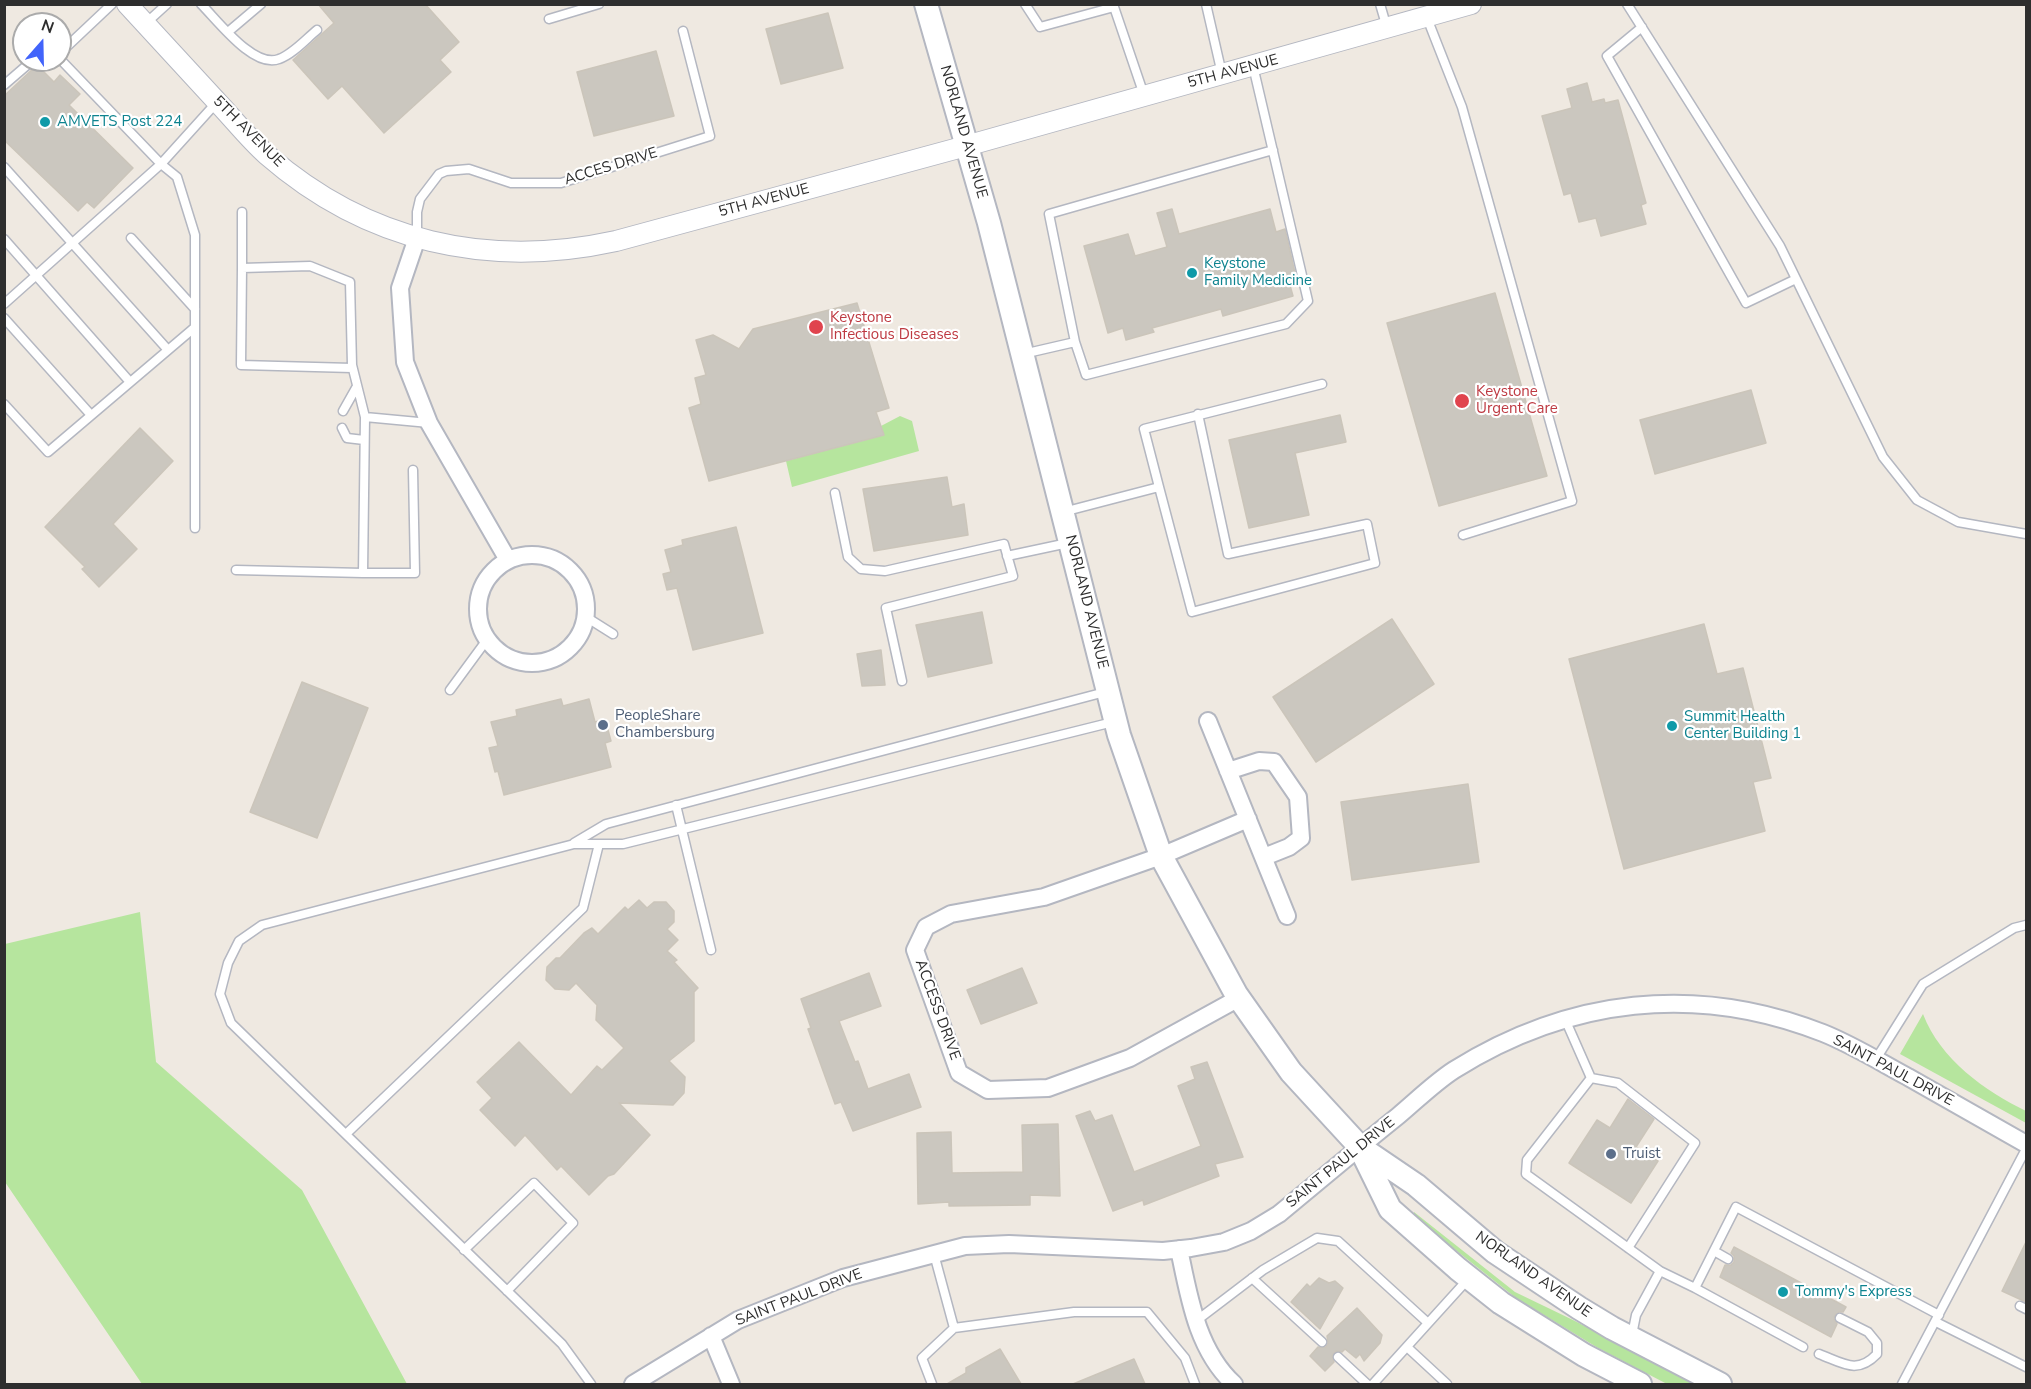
<!DOCTYPE html>
<html>
<head>
<meta charset="utf-8">
<style>
	body { margin:0 }
	#map { position:relative; width:2031px; height:1389px; overflow:hidden; background:#efe9e1; font-family:"Nunito Sans",sans-serif }
	canvas { display:block }
	.frame { position:absolute; inset:0; border:6px solid #2e2e2e; pointer-events:none }
	.north { position:absolute; left:12px; top:12px; width:60px; height:60px; box-sizing:border-box; background:#fff; border:2px solid #ababab; border-radius:50%; rotate:20deg; font-size:16px; font-weight:700; line-height:24px; text-align:center; color:#2e2e2e }
	.north::after { content:''; display:block; margin:auto; width:21px; height:27px; background:#4264fb; clip-path:polygon(50% 0,100% 100%,50% 72%,0 100%) }
</style>
</head>
<body>
<div id="map">
<canvas width="2031" height="1389"></canvas>
<div class="frame"></div>
<div class="north">N</div>
</div>
<script>
const ctx = document.querySelector('canvas').getContext('2d');
ctx.lineJoin = 'round';
function fillPath(path, color) { ctx.fillStyle = color; ctx.fill(path, 'evenodd'); }
function trace(path, color, width, dash) { ctx.strokeStyle = color; ctx.lineWidth = width; ctx.lineCap = dash ? 'butt' : 'round'; ctx.setLineDash(dash || []); ctx.stroke(path); }
function write(font, color, halo, rows, align = 'center') {
  ctx.font = font + ' "Nunito Sans",sans-serif'; ctx.lineWidth = 4.5; ctx.setLineDash([]); ctx.textBaseline = 'middle'; ctx.strokeStyle = halo; ctx.fillStyle = color; for (const [text, x, y, turn = 0] of rows) {
    ctx.save(); ctx.translate(x, y); ctx.rotate((+turn || 0) * Math.PI / 180); ctx.textAlign = isNaN(turn) ? turn : align; if (halo) ctx.strokeText(text, 0, 0); ctx.fillText(text, 0, 0); ctx.restore();
  }
}
const green = new Path2D(`
	M900 416 912 421 919 451 792 487 786 461 883 435 881 426Z
	M140 912 156 1062 302 1190 407 1384H142L5 1182V944Z
	M1923 1014C1940 1059 1985 1091 2026 1111V1123L1900 1054Z
	M1414 1212 1515 1292 1573 1320 1697 1384H1667L1598 1348 1516 1298 1414 1217Z`);
const building = new Path2D(`
	M318 4H425L459 42 440 60 451 72 384 133 342 86 328 99 293 60 334 23Z
	M828 13 843 68 781 84 766 29Z
	M656 51 674 116 594 136 577 72Z
	M37 65 54 82 60 75 80 94 69 105 133 168 94 208 87 202 78 211 4 140V96Z
	M1587 83 1592 102 1604 99 1605 103 1618 100 1646 203 1641 205 1646 224 1601 236 1596 218 1579 222 1571 193 1564 195 1542 116 1572 108 1567 89Z
	M1172 209 1179 234 1270 209 1276 232 1285 229 1295 273 1287 275 1293 296 1223 316 1221 309 1152 328 1154 332 1126 340 1123 328 1108 333 1084 246 1128 234 1135 256 1167 247 1157 213Z
	M1495 293 1547 476 1439 506 1387 323Z
	M857 303 889 408 876 412 884 435 709 481 689 408 701 404 695 378 706 375 696 340 713 335 739 349 753 329Z
	M1751 390 1766 443 1655 474 1640 420Z
	M1340 415 1346 442 1295 453 1309 515 1249 528 1229 440Z
	M140 428 173 461 113 524 137 549 99 587 82 569 85 567 45 527Z
	M947 477 952 507 964 504 968 535 874 551 863 489Z
	M736 527 763 633 693 650 677 588 667 590 663 574 671 572 665 550 683 545 682 540Z
	M982 612 992 663 928 677 916 625Z
	M1392 619 1434 684 1316 762 1273 697Z
	M1704 624 1717 674 1743 668 1771 778 1753 782 1765 831 1624 869 1569 659Z
	M881 650 885 685 862 686 857 654Z
	M302 682 368 708 317 838 250 812Z
	M561 699 563 706 589 699 595 722 605 719 611 741 605 743 611 767 504 795 498 771 495 772 489 748 498 746 491 722 517 716 516 710Z
	M1468 784 1479 862 1352 880 1341 802Z
	M639 900 647 908 654 902H666L674 911V922L667 929 678 940 667 951 677 960 674 962 698 988 694 992V1041L669 1061 685 1077 684 1093 673 1105 619 1103 650 1135 614 1174 608 1176 589 1195 561 1166 557 1170 525 1135 515 1146 480 1110 492 1098 477 1082 519 1042 571 1095 597 1066 602 1070 624 1048 596 1020 597 1005 576 983 569 990 555 989 546 980 547 967 556 958H560L584 933 592 928 598 934 625 907 628 910Z
	M1022 968 1037 1003 981 1024 967 990Z
	M869 973 881 1006 839 1021 855 1062 858 1061 868 1089 909 1074 921 1107 853 1131 841 1102 835 1104 808 1029 811 1028 801 999Z
	M1207 1062 1243 1157 1215 1164 1219 1176 1144 1205 1143 1200 1113 1211 1076 1116 1090 1111 1095 1121 1112 1115 1134 1172 1201 1146 1178 1086 1195 1079 1191 1067Z
	M1628 1099 1654 1119 1636 1147 1658 1161 1631 1203 1569 1163 1597 1120 1610 1128Z
	M1058 1124 1060 1196 1030 1195V1205L949 1206V1202L918 1204 917 1133 951 1132 952 1173 1023 1172 1022 1125Z
	M2026 1242V1302L2002 1291Z
	M1734 1247 1846 1307 1843 1312H1839L1835 1315 1834 1319 1837 1324 1831 1337 1720 1277 1725 1265H1731L1734 1262V1256L1731 1253Z
	M1319 1278 1329 1283 1335 1281 1343 1288 1320 1329 1291 1302 1307 1284 1310 1287Z
	M1357 1308 1382 1335 1380 1343 1364 1361 1360 1354 1356 1358 1345 1349 1342 1352 1336 1351 1332 1356 1334 1362 1325 1371 1310 1356 1318 1347H1326L1328 1343 1327 1336Z
	M1000 1349 1021 1384H947L966 1373V1368Z
	M1134 1359 1145 1384H1073Z`);
const service = new Path2D(`
	M201 4C218 21 254 69 279 59 293 54 306 39 317 30
	M1025 4 1040 27 1114 7
	M1113 4 1144 95
	M1206 4 1222 74
	M1380 4 1387 28
	M1627 4 1780 246 1883 457 1917 500 1958 522 2026 534
	M1427 18 1462 107 1572 501 1463 535
	M549 19 599 4
	M145 24 167 4
	M1642 27 1607 56 1746 303 1796 279
	M228 32 261 4
	M60 53 112 4
	M60 59 161 164 177 177 195 235V528
	M1253 66 1308 301 1286 324 1086 375 1075 342 1049 214 1273 150
	M4 85 33 60
	M4 167 168 350
	M242 212V268L310 266 350 282 352 365 365 417 429 423
	M131 238 195 309
	M417 238V212L420 199 439 174 446 171 469 169 511 183H561L710 136 683 31
	M4 239 130 382
	M242 268 241 365 352 368
	M4 304 161 164 217 102
	M4 318 91 415
	M1023 354 1075 342
	M4 404 48 452 194 328
	M343 411 356 388
	M365 417 363 573H415L413 470
	M342 428 347 438 364 440
	M1159 487 1144 429 1322 384
	M835 493 848 557 861 569 885 571 1004 544 1013 576 886 608 902 681
	M1063 512 1159 487 1192 612 1375 563 1367 524 1228 554 1198 414
	M1007 556 1068 543
	M236 570 363 573
	M586 617 613 634
	M450 690 486 641
	M676 805 711 950
	M574 843 606 824 1105 692
	M1565 1019 1591 1078 1527 1160 1526 1174 1660 1271 1636 1315 1632 1335
	M1876 1059 1923 984 2014 928 2026 925
	M1591 1078 1618 1083 1695 1143 1628 1248
	M346 1134 583 908 599 844
	M464 1250 534 1183 573 1223 507 1291
	M1714 1251 1728 1259
	M1660 1271 1695 1288 1736 1207 1939 1315
	M1252 1278 1322 1342
	M1695 1288 1803 1347
	M2020 1306 2026 1309
	M1196 1321 1263 1270 1317 1238 1338 1241 1428 1323
	M1936 1322 2026 1367
	M954 1328 1074 1312H1147L1185 1358 1195 1384
	M1407 1347 1447 1384
	M1819 1354C1843 1363 1857 1375 1877 1354V1343L1868 1332 1840 1318
	M1338 1357 1367 1384
	M591 1384 562 1344 231 1023 220 994 228 963 239 941 262 925 574 844H623L1113 722
	M932 1384 922 1358 954 1328 934 1254
	M1373 1384 1469 1278
	M1902 1384 2026 1149`);
const minor = new Path2D(`
	M417 238 400 288 405 362 429 423 508 560
	M478 609a54 54 0 1 1 108 0a54 54 0 1 1-108 0Z
	M1208 721 1287 916
	M1228 771 1259 761 1274 762 1298 797 1301 838 1289 847 1264 857
	M1239 998 1130 1058 1048 1088 988 1090 959 1073 915 950 926 927 951 914 1044 897 1161 856 1248 819
	M1179 1249C1189 1297 1197 1350 1234 1384
	M711 1336 731 1384
	M633 1384 738 1320 843 1278 965 1246 1009 1244 1163 1251 1191 1248 1224 1242 1251 1231 1279 1214C1319 1181 1358 1148 1398 1116 1416 1101 1434 1083 1454 1070 1569 998 1696 983 1823 1033 1853 1045 1880 1062 1908 1077 1947 1099 1987 1122 2026 1144`);
const tertiary = new Path2D(`
	M127 4C158 38 189 71 220 105 235 121 250 140 267 155 367 242 488 269 616 241L966 146 1471 4`);
const secondary = new Path2D(`
	M926 4 989 223 1119 735 1161 856 1236 994 1291 1072 1360 1147 1416 1185 1495 1252 1579 1308 1612 1328 1720 1384
	M1360 1148 1390 1209 1458 1269 1501 1303 1584 1355 1640 1384`);
const markers = [
	[45,122,6,"#0f9aa8"],
	[1192,273,6,"#0f9aa8"],
	[816,327,8,"#e0444e"],
	[1462,401,8,"#e0444e"],
	[603,725,6,"#5c6f8a"],
	[1672,726,6,"#0f9aa8"],
	[1611,1154,6,"#5c6f8a"],
	[1783,1292,6,"#0f9aa8"]
];
const streetNames = [
	["5TH AVENUE",1233,72,-15],
	["5TH AVENUE",248,132,45],
	["NORLAND AVENUE",963,132,74],
	["ACCES DRIVE",611,167,-17],
	["5TH AVENUE",764,201,-15],
	["NORLAND AVENUE",1086,602,76],
	["ACCESS DRIVE",937,1010,70],
	["SAINT PAUL DRIVE",1893,1071,28],
	["SAINT PAUL DRIVE",1341,1163,-39],
	["NORLAND AVENUE",1533,1275,35],
	["SAINT PAUL DRIVE",799,1298,-21]
];
const cultureNames = [
	["AMVETS Post 224",57,122],
	["Keystone",1204,264],
	["Family Medicine",1204,281],
	["Summit Health",1684,717],
	["Center Building 1",1684,734],
	["Tommy's Express",1795,1292]
];
const healthNames = [
	["Keystone",830,318],
	["Infectious Diseases",830,335],
	["Keystone",1476,392],
	["Urgent Care",1476,409]
];
const serviceNames = [
	["PeopleShare",615,716],
	["Chambersburg",615,733],
	["Truist",1623,1154]
];
fillPath(green, '#b6e59e');
fillPath(building, '#cbc7bf');
trace(building, '#cbc5ba', 1.5);
trace(service, '#b4b7c1', 11);
trace(minor, '#b4b7c1', 20);
trace(tertiary, '#b4b7c1', 22);
trace(secondary, '#b4b7c1', 26);
trace(service, '#fff', 8);
trace(minor, '#fff', 16);
trace(tertiary, '#fff', 20);
trace(secondary, '#fff', 22);
for (const [x, y, r, color] of markers) { const dot = new Path2D(); dot.arc(x, y, r, 0, 2 * Math.PI); ctx.fillStyle = color; ctx.fill(dot); trace(dot, '#fff', 2); }
write('15px', '#2e2e2e', '#fff', streetNames);
write('15px', '#0d838f', '#fff', cultureNames, 'left');
write('15px', '#be3a42', '#fff', healthNames, 'left');
write('15px', '#4e5e75', '#fff', serviceNames, 'left');
</script>
</body>
</html>
